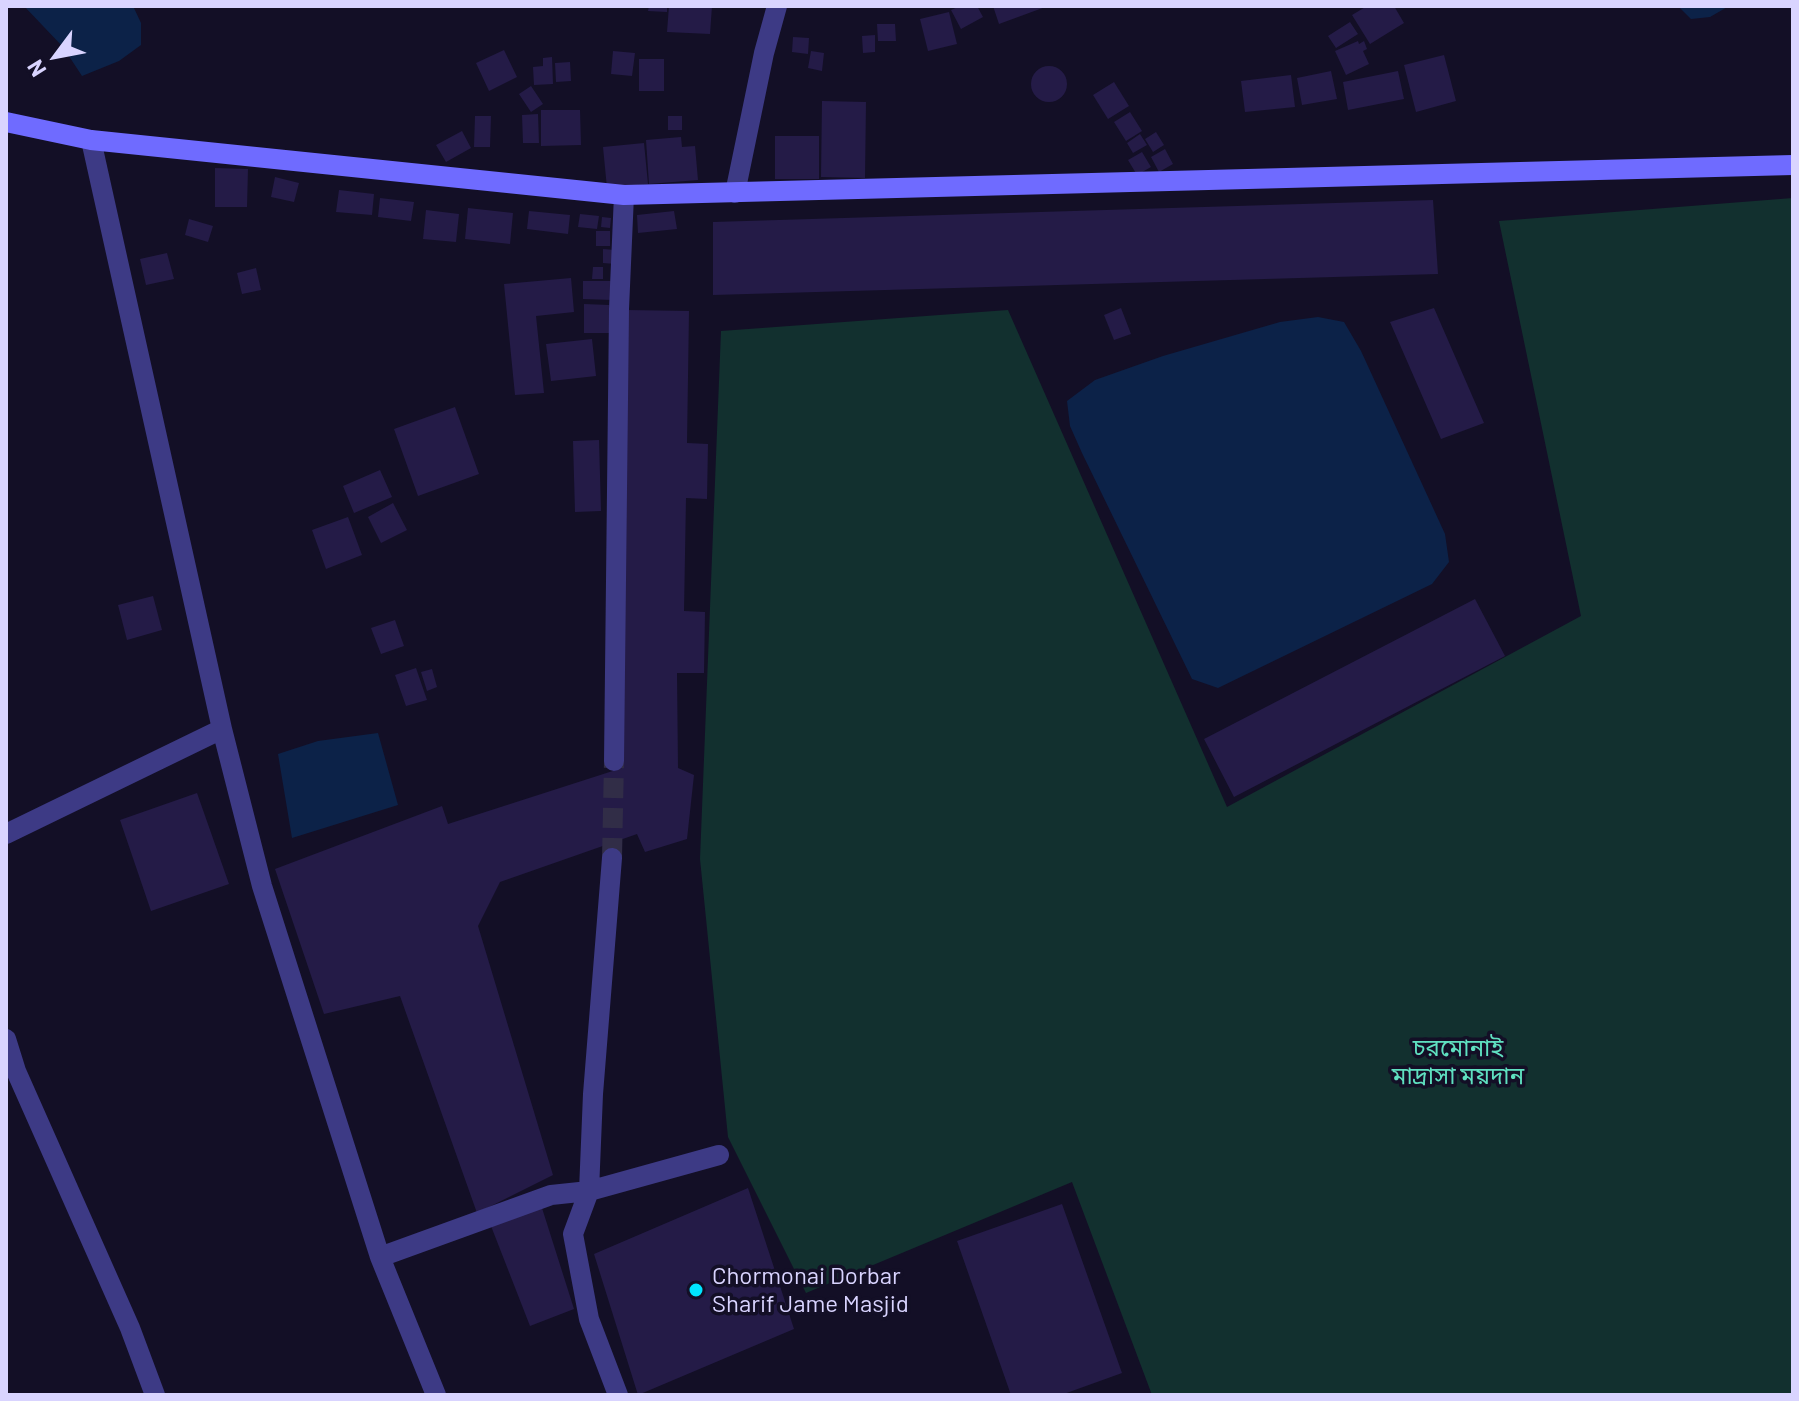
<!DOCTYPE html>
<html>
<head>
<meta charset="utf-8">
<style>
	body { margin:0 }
	#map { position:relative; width:1799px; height:1401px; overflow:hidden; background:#130f26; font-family:Barlow,sans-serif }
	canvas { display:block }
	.frame { position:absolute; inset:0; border:8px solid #d9d4ff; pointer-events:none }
	.north { position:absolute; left:16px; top:16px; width:80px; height:80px; -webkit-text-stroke:6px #130f26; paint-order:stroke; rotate:238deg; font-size:22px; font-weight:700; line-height:32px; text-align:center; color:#d9d4ff }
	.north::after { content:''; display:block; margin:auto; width:28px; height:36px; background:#d9d4ff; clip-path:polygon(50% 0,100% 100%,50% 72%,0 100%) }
</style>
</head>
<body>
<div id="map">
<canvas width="1799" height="1401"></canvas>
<div class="frame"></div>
<div class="north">N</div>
</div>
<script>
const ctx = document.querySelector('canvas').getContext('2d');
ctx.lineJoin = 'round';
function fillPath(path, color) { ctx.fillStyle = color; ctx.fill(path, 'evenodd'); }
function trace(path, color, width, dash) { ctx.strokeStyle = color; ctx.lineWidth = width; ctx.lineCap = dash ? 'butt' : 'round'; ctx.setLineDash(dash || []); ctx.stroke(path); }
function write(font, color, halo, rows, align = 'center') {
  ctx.font = font + ' Barlow,"Noto Sans Bengali",sans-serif'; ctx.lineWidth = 7; ctx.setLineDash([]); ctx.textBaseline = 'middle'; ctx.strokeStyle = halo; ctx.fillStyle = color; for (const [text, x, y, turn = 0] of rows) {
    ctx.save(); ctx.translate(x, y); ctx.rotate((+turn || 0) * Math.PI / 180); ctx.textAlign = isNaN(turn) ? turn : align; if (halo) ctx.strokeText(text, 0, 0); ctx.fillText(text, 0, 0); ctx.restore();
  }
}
const green = new Path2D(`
	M1793 198V1395H1152L1072 1182 806 1293 728 1137 700 859 721 331 1008 310 1227 807 1581 616 1499 221Z`);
const water = new Path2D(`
	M24 6H133L141 23V45L119 61 82 76 63 47Z
	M1678 6H1729L1710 17 1691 19Z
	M1318 317 1344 322 1361 351 1445 534 1449 562 1432 584 1218 688 1192 679 1082 453 1070 426 1067 401 1095 380 1163 356 1280 322Z
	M378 733 398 805 292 838 278 754 318 741Z`);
const building = new Path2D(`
	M649 6H667V12L648 11Z
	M669 6H712L710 34 667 32Z
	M960 6H977L983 17 961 29 951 10Z
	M993 6H1048L999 24Z
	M1367 6H1394L1404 23 1370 44 1352 15Z
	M949 12 957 44 928 51 920 19Z
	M1350 22 1358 34 1336 48 1328 36Z
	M877 24H895L896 41H878Z
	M875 35V52L863 53 862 36Z
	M793 37 809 38 808 54 792 52Z
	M1358 41 1359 44 1364 41 1367 49 1363 51 1369 64 1346 75 1335 51Z
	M504 50 517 77 489 91 476 63Z
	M613 51 635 53 632 76 611 74Z
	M811 51 824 53 822 71 808 68Z
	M1444 55 1456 101 1416 112 1404 65Z
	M552 57 553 84 534 85 533 67 543 66V58Z
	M639 59H664V91H639Z
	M570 62 571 81 556 82 555 63Z
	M1031 84a18 18 0 1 1 36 0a18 18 0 1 1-36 0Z
	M1331 71 1337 99 1302 105 1297 78Z
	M1398 71 1404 99 1348 110 1343 82Z
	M1291 75 1295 107 1245 112 1241 81Z
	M1114 82 1129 106 1108 119 1093 95Z
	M531 86 543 104 531 112 519 94Z
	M822 101 866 102 865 178 821 177Z
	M541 110H580L581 145 541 146Z
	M1130 112 1142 131 1126 141 1114 122Z
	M538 114 539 143H523L522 115Z
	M475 116H491L490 147H474Z
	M668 116H682V130H668Z
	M462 131 471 148 446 162 436 145Z
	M1156 132 1164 145 1153 152 1145 139Z
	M1140 134 1147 145 1133 153 1127 143Z
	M775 136H819V179H775Z
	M681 137 682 147 695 146 698 180 649 184 646 140Z
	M644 143 648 184 607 188 603 147Z
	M1165 149 1173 164 1159 172 1151 157Z
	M1142 152 1151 167 1137 175 1128 160Z
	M215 168 248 169 247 207H215Z
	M275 177 299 183 294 202 271 197Z
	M339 190 374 194 372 215 336 212Z
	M380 198 414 202 411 221 378 217Z
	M1433 200 1438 274 713 295V222Z
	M468 208 513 213 510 244 465 239Z
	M426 210 459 214 456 242 423 239Z
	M529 211 570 215 568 234 527 229Z
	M674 211 677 229 638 233 637 215Z
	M580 214 599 216 597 229 578 227Z
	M602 217 611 218 610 228 601 227Z
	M189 219 213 226 208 242 185 235Z
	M596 231H610V246H596Z
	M603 249 615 250V264L603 263Z
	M167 253 174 279 146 285 140 259Z
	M593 267H603V279H592Z
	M256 268 261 290 242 294 237 273Z
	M571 278 574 312 536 316 544 393 515 395 504 284Z
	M583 281H613V300L583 299Z
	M584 304 609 305V333H584Z
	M1121 308 1131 334 1114 340 1104 315Z
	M1434 308 1484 423 1441 439 1390 322Z
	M626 310 689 311 687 443 708 444 707 499 686 498 684 611 705 612 704 673H677L678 768 694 775 687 839 645 852 637 834 500 882 478 926 553 1175 477 1213 400 996 324 1014 275 869 442 806 448 824 622 768Z
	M592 339 596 376 551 381 546 344Z
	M455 407 479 474 418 496 394 429Z
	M599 440 601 511 575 512 573 441Z
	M380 470 392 497 354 513 343 486Z
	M393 503 407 530 381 543 368 517Z
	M348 517 362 555 326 569 312 530Z
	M153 596 162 630 127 640 118 605Z
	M1475 599 1505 656 1234 797 1204 739Z
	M395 620 404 646 381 654 371 628Z
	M416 668 427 700 406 706 395 675Z
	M432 669 437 687 427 691 421 672Z
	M197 793 229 884 151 911 120 820Z
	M748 1188 794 1329 638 1395 594 1254Z
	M1062 1204 1122 1373 1061 1395H1011L957 1241Z
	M542 1208 574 1309 530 1326 491 1226Z`);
const minorTunnel = new Path2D(`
	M612 858 614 761`);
const minor = new Path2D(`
	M735 193 764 53 777 6
	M222 729 262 886 380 1257 436 1395
	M614 761 619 309 624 195
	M6 834 222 729 91 140
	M612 858 593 1094 589 1191 573 1234 589 1319 618 1395
	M6 1039 16 1071 130 1328 155 1395
	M380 1257 551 1195 589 1191 719 1155`);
const secondary = new Path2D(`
	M6 122 91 140 624 195 1793 165`);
const markers = [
	[696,1290,8,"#00e5ff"]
];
const parkNames = [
	["চরমোনাই",1458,1048],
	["মাদ্রাসা ময়দান",1458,1076]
];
const poiNames = [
	["Chormonai Dorbar",712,1276],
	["Sharif Jame Masjid",712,1304]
];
fillPath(green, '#12302f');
fillPath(water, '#0c2248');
fillPath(building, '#241b47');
trace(minorTunnel, '#312d47', 20, [20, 10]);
trace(minor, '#3d3a85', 20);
trace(secondary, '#6f6bff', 20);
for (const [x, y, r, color] of markers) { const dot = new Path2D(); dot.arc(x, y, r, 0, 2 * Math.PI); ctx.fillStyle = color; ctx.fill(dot); trace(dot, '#130f26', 3); }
write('24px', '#5fe0c0', '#130f26', parkNames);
write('24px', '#d9d4ff', '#130f26', poiNames, 'left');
</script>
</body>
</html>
